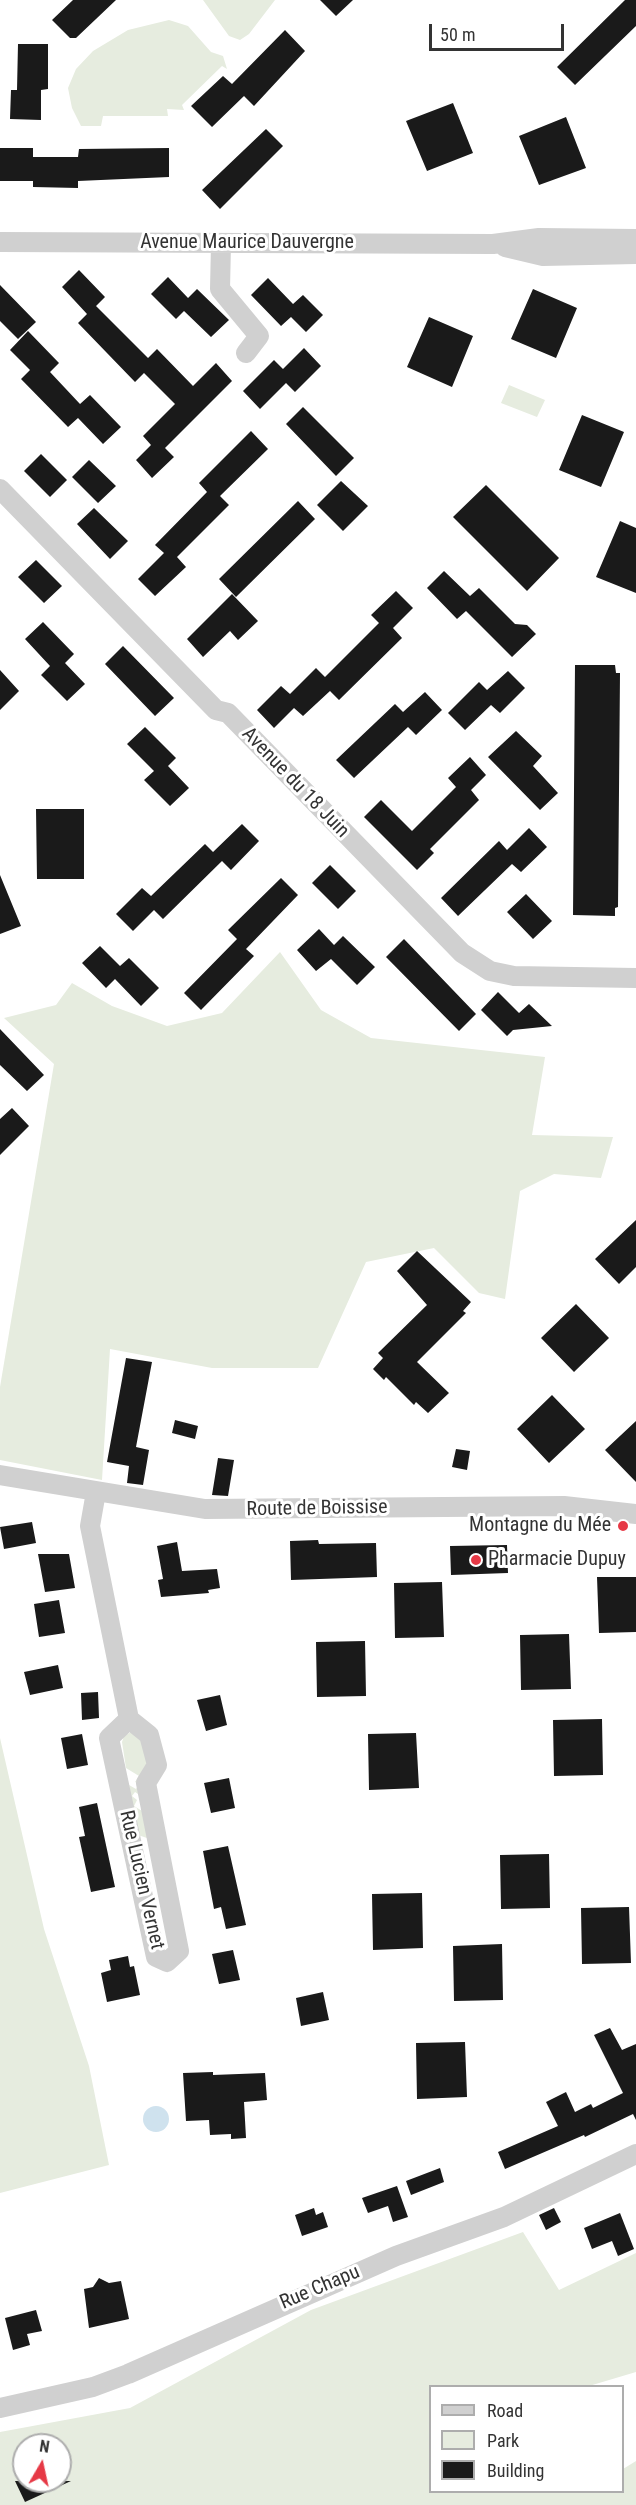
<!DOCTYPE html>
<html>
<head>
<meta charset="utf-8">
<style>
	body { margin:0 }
	#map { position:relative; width:636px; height:2505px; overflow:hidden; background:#fff; font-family:"Roboto Condensed",sans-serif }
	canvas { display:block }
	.legend { position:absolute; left:429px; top:2385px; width:195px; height:108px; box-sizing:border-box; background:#fff; border:2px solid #adadad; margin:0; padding:8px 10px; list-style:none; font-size:18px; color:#333 }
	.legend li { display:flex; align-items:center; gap:12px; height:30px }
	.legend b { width:30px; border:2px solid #adadad }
	.north { position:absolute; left:12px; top:2433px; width:60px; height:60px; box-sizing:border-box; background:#fff; border:2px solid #adadad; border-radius:50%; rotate:9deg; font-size:16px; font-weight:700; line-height:24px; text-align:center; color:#333 }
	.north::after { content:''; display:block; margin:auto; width:21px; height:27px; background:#e63946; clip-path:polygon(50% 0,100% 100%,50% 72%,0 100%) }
	.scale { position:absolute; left:429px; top:24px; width:135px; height:27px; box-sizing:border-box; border:3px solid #333; border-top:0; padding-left:8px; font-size:18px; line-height:21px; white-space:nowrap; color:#333; -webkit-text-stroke:4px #fff; paint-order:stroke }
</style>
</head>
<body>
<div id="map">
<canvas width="636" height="2505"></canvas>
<ul class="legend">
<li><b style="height:8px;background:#d0d0d0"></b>Road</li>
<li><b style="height:16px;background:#e6ecdf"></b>Park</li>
<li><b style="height:16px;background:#1a1a1a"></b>Building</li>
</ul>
<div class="north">N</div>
<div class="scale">50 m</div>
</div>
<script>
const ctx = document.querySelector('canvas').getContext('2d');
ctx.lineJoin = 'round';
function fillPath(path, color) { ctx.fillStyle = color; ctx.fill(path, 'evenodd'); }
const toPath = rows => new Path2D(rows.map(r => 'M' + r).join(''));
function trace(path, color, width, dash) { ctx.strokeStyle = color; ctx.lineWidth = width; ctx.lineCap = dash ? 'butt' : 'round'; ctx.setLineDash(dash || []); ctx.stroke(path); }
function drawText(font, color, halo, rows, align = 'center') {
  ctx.font = font + ' "Roboto Condensed",sans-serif'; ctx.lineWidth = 6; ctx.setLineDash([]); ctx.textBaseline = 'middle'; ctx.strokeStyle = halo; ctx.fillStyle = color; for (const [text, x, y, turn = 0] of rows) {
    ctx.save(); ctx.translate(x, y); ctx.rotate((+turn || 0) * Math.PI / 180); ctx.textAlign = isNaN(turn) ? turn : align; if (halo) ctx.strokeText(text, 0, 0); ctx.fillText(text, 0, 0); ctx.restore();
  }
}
fillPath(toPath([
	[203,0,275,0,249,34,240,40,229,36],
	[169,20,188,26,211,52,223,56,227,69,222,66,182,105,184,110,167,109,168,116,103,116,101,126,81,126,72,108,68,88,76,69,93,51,128,30],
	[509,385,545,400,537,417,501,403],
	[280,952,321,1010,371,1038,545,1057,532,1135,613,1137,601,1178,554,1174,520,1191,505,1299,479,1293,434,1248,366,1262,318,1368,212,1368,110,1349,102,1480,0,1460,0,1387,54,1064,4,1018,56,1005,72,983,112,1006,167,1026,222,1013],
	[131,1732,140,1735,149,1758,144,1798,135,1792,132,1796,137,1800,134,1806,147,1814,147,1838,138,1835,129,1785,136,1789,139,1784,135,1782,139,1776,126,1768,122,1742,124,1736],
	[0,1738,44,1929,89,2066,109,2165,0,2193],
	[523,2232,559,2290,636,2253,636,2372,589,2386,430,2386,430,2492,622,2492,623,2469,636,2461,636,2505,0,2505,0,2432,130,2408,311,2310],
	[24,2445,60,2445,60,2481,24,2481]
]), '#e6ecdf');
fillPath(toPath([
	'143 2119a13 13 0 1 1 26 0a13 13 0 1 1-26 0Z'
]), '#cfe2ee');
fillPath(toPath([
	[73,0,116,0,76,38,70,38,52,20],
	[320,0,353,0,336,16],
	[625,0,636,0,636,26,575,85,557,67],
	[285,30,305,51,254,106,244,96,212,127,191,106,223,76,232,84],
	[18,44,48,44,48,89,41,90,41,120,10,119,11,90,17,90],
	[453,103,473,153,427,171,406,121],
	[566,117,586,168,539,185,519,136],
	[266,129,283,146,220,209,202,190],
	[0,148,33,148,33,157,78,157,79,149,169,148,169,177,78,181,78,188,33,187,33,181,0,181],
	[79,270,105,297,96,306,148,358,157,349,193,386,216,363,232,381,165,448,174,457,152,478,136,460,151,445,143,436,175,404,144,373,135,382,78,323,87,314,62,287],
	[168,277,188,298,197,289,229,320,211,337,184,311,176,319,151,294],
	[268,278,293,304,303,295,323,315,306,332,291,317,281,326,251,295],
	[0,285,36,322,18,339,0,321],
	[533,289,577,308,556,358,511,339],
	[429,317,473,336,452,387,407,367],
	[28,331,59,363,50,372,80,404,90,395,121,427,103,444,78,418,68,427,21,379,30,370,10,350],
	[304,348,321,366,295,392,286,383,260,409,243,391,274,360,283,369],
	[303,407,354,458,336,476,286,424],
	[582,415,624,432,601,487,559,470],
	[251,431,268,449,220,496,229,505,177,557,186,567,155,596,138,579,164,553,155,545,207,492,199,483],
	[41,454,67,480,50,497,24,471],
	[89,460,116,486,98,503,72,477],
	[341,481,368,506,343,531,317,505],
	[486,485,559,558,527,591,453,517],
	[298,501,315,519,236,597,219,579],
	[94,508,128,541,110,559,77,524],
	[620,521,636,528,636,593,596,577],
	[36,560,62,586,44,603,18,577],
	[444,571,470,596,479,588,515,624,527,625,536,634,512,657,466,611,457,619,427,588],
	[396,591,413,608,393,628,402,638,339,700,330,691,303,716,294,708,274,728,257,710,281,686,290,694,316,668,325,677,379,623,371,615],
	[232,594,258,621,238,640,230,631,203,657,187,639],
	[43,622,74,654,65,663,85,684,67,701,41,675,50,666,25,639],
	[123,646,174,698,155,716,105,664],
	[575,665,615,665,616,673,620,673,618,907,615,908,615,916,573,915],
	[0,670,19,691,0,710],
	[508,671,525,688,500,713,491,705,465,730,448,713,479,682,487,690],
	[425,692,442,710,416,735,408,727,354,778,336,760,395,704,403,712],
	[145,727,176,758,168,766,189,788,170,806,144,780,154,771,127,744],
	[516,731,542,756,533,766,558,793,540,810,488,757],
	[470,757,486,775,471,790,479,800,430,849,434,853,417,870,364,817,381,800,412,831,456,787,448,778],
	[36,809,84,809,84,879,37,879],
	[242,824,259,841,231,870,222,861,163,919,154,910,133,931,116,914,142,888,151,896,205,844,213,852],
	[529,828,547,847,521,872,512,864,458,916,441,898,499,841,507,850],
	[330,865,356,891,338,909,312,883],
	[0,875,21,926,0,934],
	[281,878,298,895,246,949,254,956,201,1010,184,993,237,939,228,930],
	[526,894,552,921,533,939,507,912],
	[319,929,334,945,343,936,375,967,357,985,331,959,316,971,297,950],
	[404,939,476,1014,459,1031,386,957],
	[100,946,120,966,129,958,159,988,141,1006,115,979,106,988,82,963],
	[498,992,519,1013,529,1004,552,1026,513,1030,507,1036,481,1010],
	[0,1029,44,1075,27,1091,0,1065],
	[12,1108,29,1126,0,1155,0,1119],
	[636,1220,636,1267,619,1284,595,1259],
	[417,1251,471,1302,463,1311,466,1313,417,1362,449,1393,428,1413,416,1402,414,1405,386,1377,384,1380,373,1369,383,1358,378,1353,427,1305,397,1271],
	[576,1304,609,1338,574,1372,541,1338],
	[126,1358,152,1362,136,1447,149,1450,143,1485,127,1483,129,1466,107,1462],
	[552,1395,585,1429,549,1463,517,1429],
	[175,1420,198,1426,195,1439,172,1433],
	[636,1421,636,1482,605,1450],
	[456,1449,470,1451,467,1470,452,1467],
	[218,1458,234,1460,228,1496,212,1495],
	[32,1522,36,1543,4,1549,0,1527],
	[318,1540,319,1544,376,1543,377,1577,291,1580,290,1541],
	[177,1542,182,1571,217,1569,220,1588,208,1590,209,1593,161,1597,158,1580,163,1579,157,1546],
	[507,1545,508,1573,451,1575,450,1546],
	[38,1554,69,1554,75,1588,45,1592],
	[597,1577,636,1577,636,1632,599,1633],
	[442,1582,444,1637,395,1638,394,1583],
	[59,1600,65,1633,39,1637,34,1604],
	[569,1634,571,1689,521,1690,520,1635],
	[365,1641,366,1696,317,1697,316,1642],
	[58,1665,63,1688,30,1695,24,1672],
	[98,1692,99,1718,82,1720,81,1693],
	[220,1695,227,1725,206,1731,197,1700],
	[602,1719,603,1775,554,1776,553,1720],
	[416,1733,419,1788,369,1790,368,1734],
	[82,1734,88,1765,67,1769,61,1738],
	[229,1778,235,1808,211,1813,204,1783],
	[97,1803,115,1887,91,1892,79,1837,85,1836,79,1807],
	[228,1846,246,1925,226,1929,221,1907,214,1909,203,1851],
	[549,1854,550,1908,501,1909,500,1855],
	[422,1893,423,1948,373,1950,372,1894],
	[629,1907,631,1963,582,1964,581,1908],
	[502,1944,503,2000,454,2001,453,1946],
	[233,1950,240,1980,219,1984,212,1954],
	[128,1956,130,1967,134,1966,140,1995,107,2002,101,1973,111,1970,109,1960],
	[323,1992,329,2020,301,2026,296,1998],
	[610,2028,622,2050,636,2044,636,2120,633,2114,585,2137,584,2135,505,2169,498,2152,558,2126,546,2102,566,2092,575,2112,591,2104,593,2108,623,2093,594,2035],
	[465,2042,467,2097,417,2099,416,2043],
	[213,2072,213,2075,265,2073,267,2100,244,2102,246,2138,231,2139,231,2134,210,2135,209,2120,186,2121,183,2073],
	[440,2168,444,2182,411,2195,406,2181],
	[397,2186,408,2217,393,2222,388,2206,368,2213,362,2198],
	[314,2208,316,2215,323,2212,328,2227,302,2236,295,2215],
	[554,2208,561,2222,546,2230,539,2215],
	[620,2213,634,2249,618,2256,612,2241,592,2249,584,2228],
	[99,2278,109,2283,121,2281,129,2319,89,2328,84,2289,93,2287],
	[36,2310,42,2331,27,2334,30,2345,13,2350,5,2318],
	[15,2481,71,2481,25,2502]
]), '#1a1a1a');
trace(toPath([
	[0,242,493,244,539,238,636,239],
	[221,244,220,289,259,336,246,353],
	[505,247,543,256,636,254],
	[0,489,216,710,228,713,462,953,490,971,514,976,636,978],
	[0,1475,205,1509,564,1506,636,1514],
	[96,1492,90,1526,129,1719],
	[129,1719,149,1735,157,1765,146,1783,179,1951,167,1962,156,1957,109,1738,129,1719],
	[0,2408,93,2387,128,2374,396,2256,504,2217,636,2154]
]), '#d0d0d0', 20);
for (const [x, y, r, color] of [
	[623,1526,6,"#e63946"],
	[476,1560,6,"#e63946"]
]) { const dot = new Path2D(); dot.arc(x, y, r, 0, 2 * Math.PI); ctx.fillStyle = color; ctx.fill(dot); trace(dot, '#fff', 2); }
drawText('20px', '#333', '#fff', [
	["Avenue Maurice Dauvergne",247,243],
	["Avenue du 18 Juin",295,783,46],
	["Route de Boissise",317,1509,-1],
	["Rue Lucien Vernet",141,1880,77],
	["Rue Chapu",320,2288,-23]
]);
drawText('20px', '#333', '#fff', [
	["Montagne du Mée",611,1526],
	["Pharmacie Dupuy",488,1560,"left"]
], 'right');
</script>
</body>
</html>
